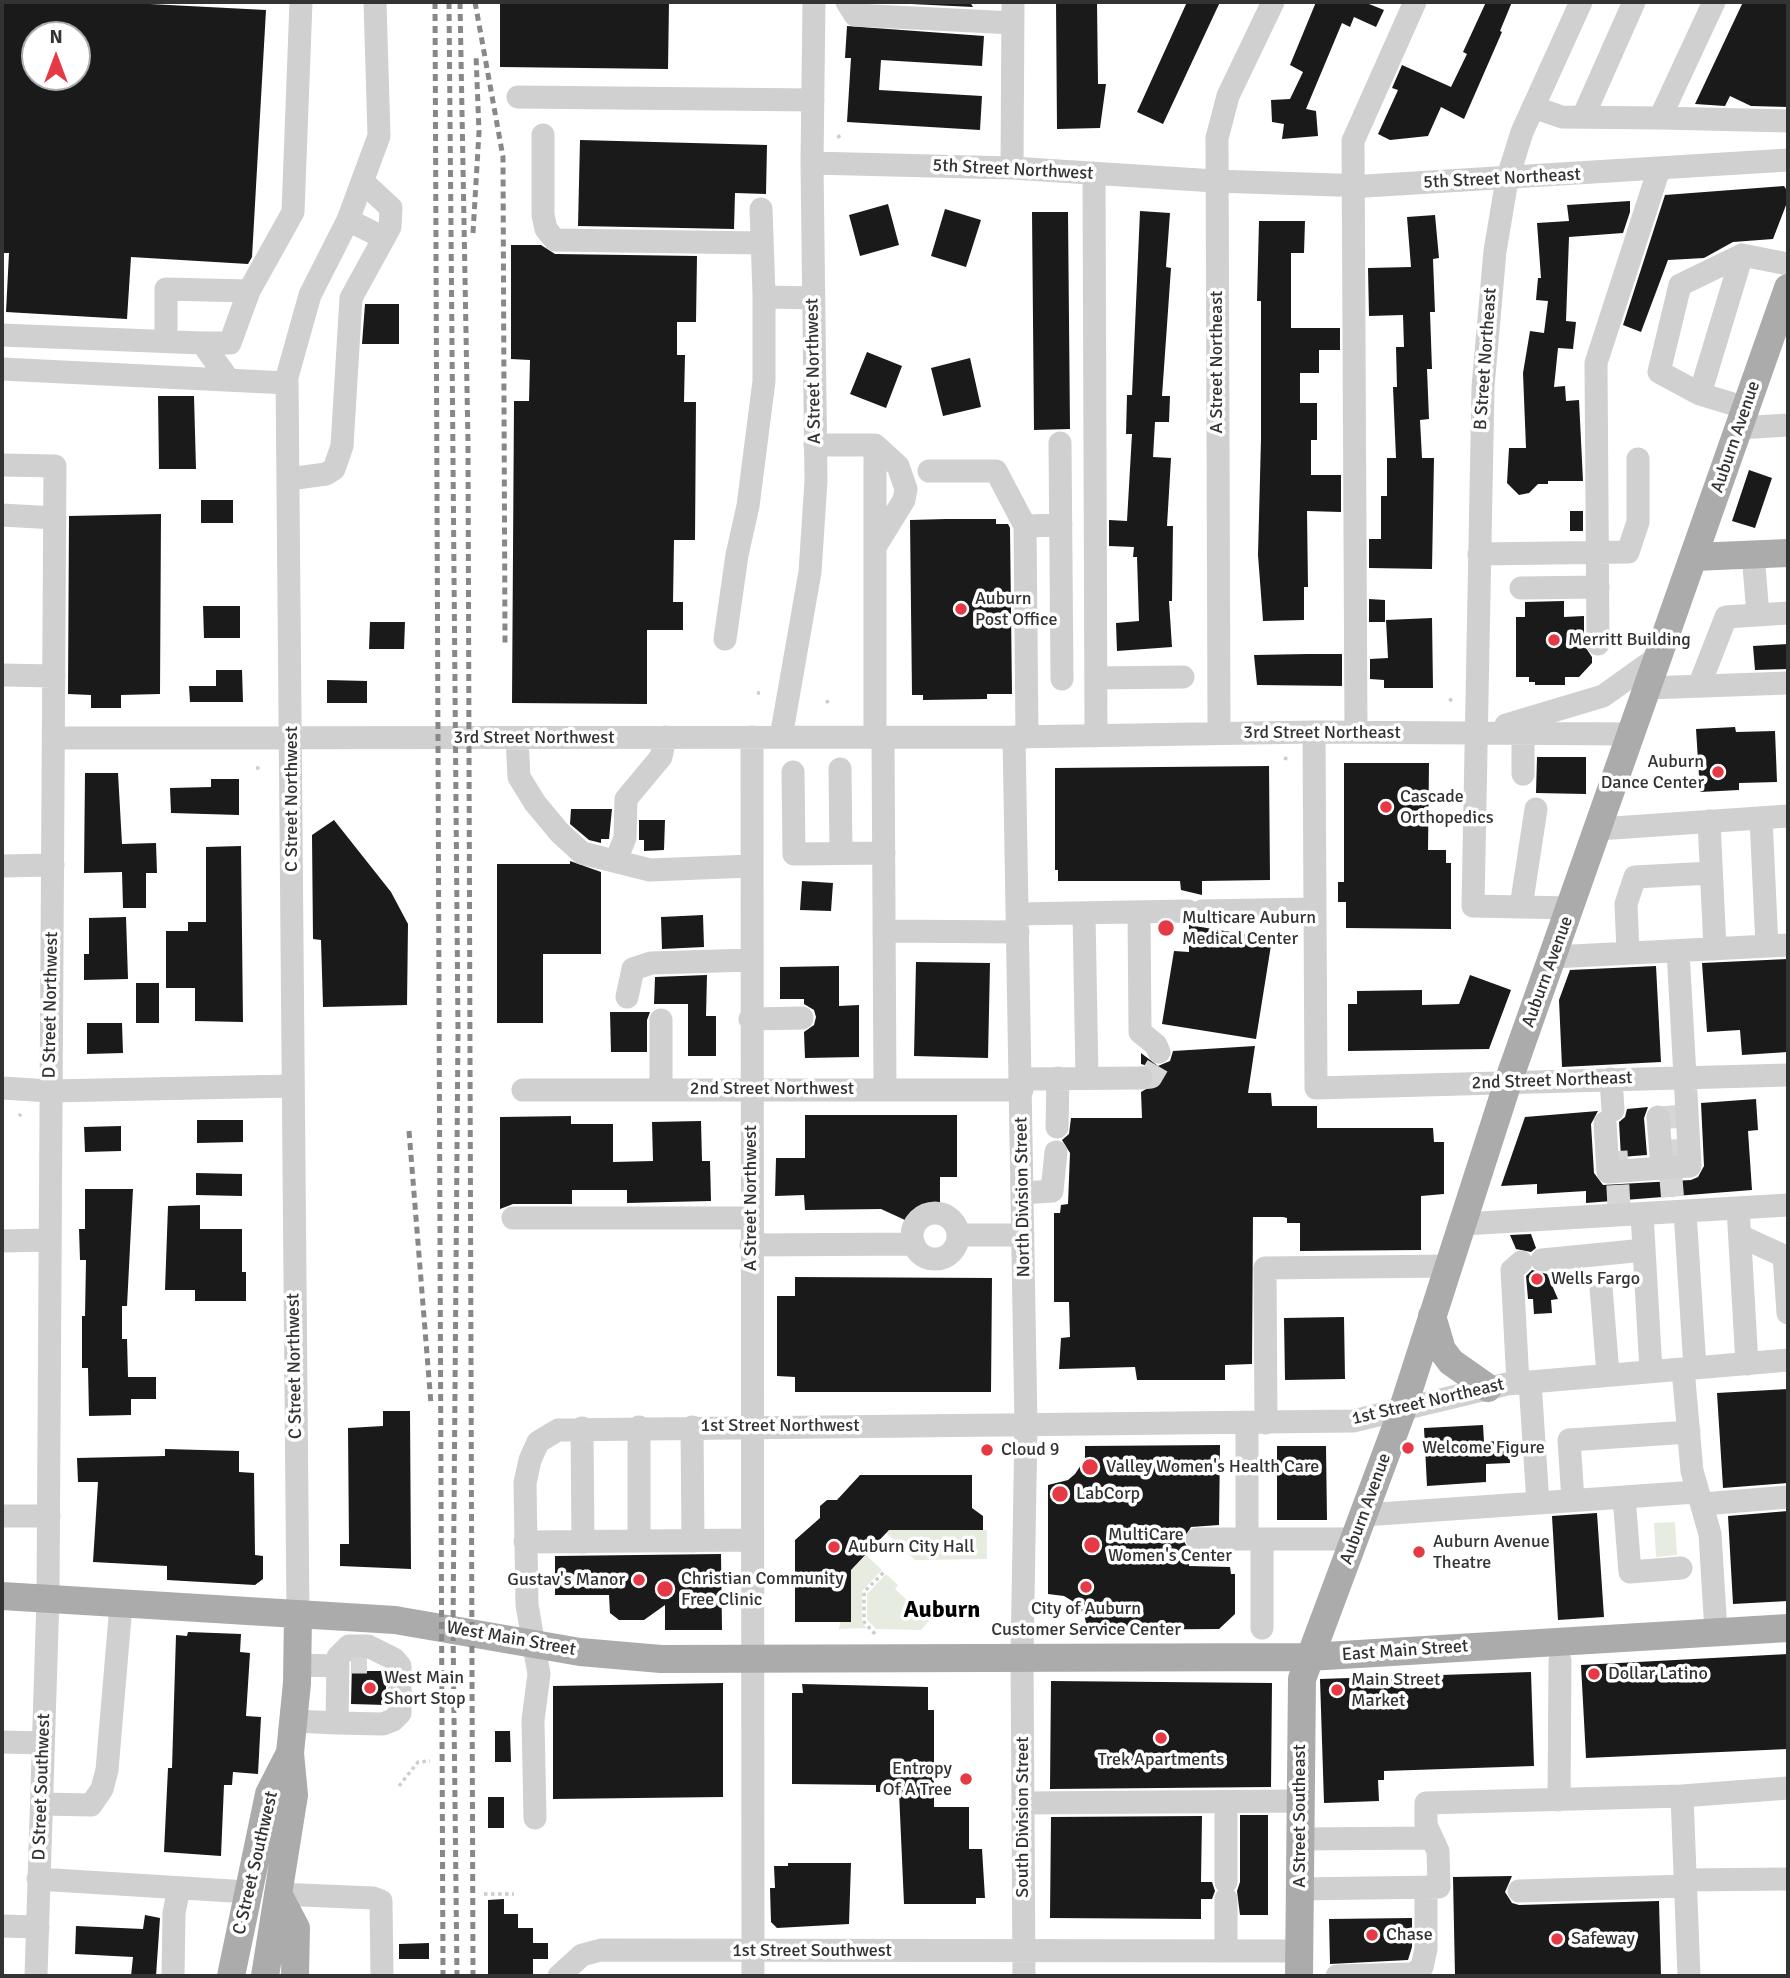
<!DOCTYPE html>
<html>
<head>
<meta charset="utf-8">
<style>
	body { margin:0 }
	#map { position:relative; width:1790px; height:1978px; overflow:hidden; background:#fff; font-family:Signika,sans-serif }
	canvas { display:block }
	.frame { position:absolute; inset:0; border:4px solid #333; pointer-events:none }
	.north { position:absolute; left:21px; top:21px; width:70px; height:70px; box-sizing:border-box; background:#fff; border:2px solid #adadad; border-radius:50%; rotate:0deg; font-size:19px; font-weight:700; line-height:28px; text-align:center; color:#333 }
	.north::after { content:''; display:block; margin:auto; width:24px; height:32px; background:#e63946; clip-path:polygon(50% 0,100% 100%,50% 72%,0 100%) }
</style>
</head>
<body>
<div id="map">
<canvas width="1790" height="1978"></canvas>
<div class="frame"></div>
<div class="north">N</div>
</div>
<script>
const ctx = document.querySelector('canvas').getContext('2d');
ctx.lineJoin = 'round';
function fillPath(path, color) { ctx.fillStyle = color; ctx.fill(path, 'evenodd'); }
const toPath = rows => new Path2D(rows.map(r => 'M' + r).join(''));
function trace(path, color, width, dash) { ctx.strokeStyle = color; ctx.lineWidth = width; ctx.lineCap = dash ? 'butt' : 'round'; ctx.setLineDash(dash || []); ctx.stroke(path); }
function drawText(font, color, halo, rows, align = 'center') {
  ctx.font = font + ' Signika,sans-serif'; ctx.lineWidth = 7; ctx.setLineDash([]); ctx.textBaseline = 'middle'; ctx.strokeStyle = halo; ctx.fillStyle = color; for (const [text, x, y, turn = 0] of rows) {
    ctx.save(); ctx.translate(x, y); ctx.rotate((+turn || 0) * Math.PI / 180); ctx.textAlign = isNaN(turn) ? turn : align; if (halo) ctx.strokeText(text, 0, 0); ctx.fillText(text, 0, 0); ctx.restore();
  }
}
fillPath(toPath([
	[1675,1522,1677,1555,1656,1557,1654,1523],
	[890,1530,987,1530,987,1559,915,1560,886,1533],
	[866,1555,882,1570,862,1591,862,1623,867,1628,839,1629,851,1570],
	[886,1574,898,1585,895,1589,929,1621,921,1630,876,1629,867,1620,867,1594]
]), '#e6ecdf');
fillPath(toPath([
	[2,2,111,2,266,10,252,257,248,264,131,257,127,319,6,312,9,253,2,253],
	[35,35,77,35,77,77,35,77],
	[500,2,669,2,668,69,500,67],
	[870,2,970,2,973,7],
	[1056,2,1097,2,1098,84,1106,84,1100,128,1057,129],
	[1187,2,1220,2,1163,124,1137,112],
	[1316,2,1364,2,1384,10,1376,27,1354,17,1350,27,1342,23,1306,109,1316,111,1318,136,1282,139,1284,124,1272,122,1271,100,1290,99,1303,72,1290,65],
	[1486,2,1512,2,1500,31,1502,32,1464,119,1441,107,1428,136,1390,140,1378,134,1398,90,1392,88,1402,65,1451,87,1467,54,1463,52],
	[1743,2,1788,2,1788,107,1751,106,1730,96,1725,106,1695,104],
	[847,26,984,36,982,66,881,60,879,90,982,96,980,130,847,122,851,58,845,58],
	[580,140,767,145,766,194,735,193,734,229,578,226],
	[1784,186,1788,192,1788,200,1773,239,1733,242,1704,258,1668,260,1641,332,1623,325,1665,195],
	[1630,201,1630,212,1623,233,1569,237,1566,321,1576,322,1573,349,1558,348,1554,387,1565,386,1566,401,1579,400,1583,481,1548,481,1548,484,1538,484,1529,493,1519,495,1507,483,1509,448,1526,448,1523,373,1530,331,1544,333,1548,301,1536,300,1538,278,1541,278,1537,223,1569,221,1567,205],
	[888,204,899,245,860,256,849,215],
	[945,209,981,220,966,267,931,256],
	[1140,211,1170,213,1166,267,1171,268,1162,396,1170,396,1169,422,1155,422,1153,457,1171,458,1167,526,1173,526,1172,601,1169,601,1172,647,1117,651,1116,623,1139,621,1137,557,1133,557,1134,547,1109,546,1109,520,1127,521,1132,434,1126,434,1127,395,1132,395],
	[1032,212,1068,212,1070,429,1034,430],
	[1435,215,1439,258,1433,259,1435,312,1430,312,1432,369,1427,369,1429,419,1420,420,1422,458,1434,458,1432,569,1369,568,1369,539,1381,539,1381,496,1387,496,1387,458,1396,458,1393,387,1397,387,1396,347,1404,347,1403,315,1369,316,1368,268,1411,267,1407,217],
	[1259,221,1305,221,1304,253,1291,253,1291,328,1340,328,1340,350,1319,350,1319,373,1300,373,1300,403,1317,403,1317,440,1311,440,1311,475,1341,475,1341,512,1307,511,1308,587,1304,587,1304,620,1263,621,1258,555,1261,439,1261,301,1257,301],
	[511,245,541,245,555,254,697,256,696,322,677,322,677,355,685,355,684,402,696,402,695,540,674,540,673,602,683,602,683,630,647,630,647,704,512,703,514,401,529,401,530,360,511,359],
	[365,304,399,304,399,344,362,344],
	[867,352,902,366,886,408,850,394],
	[970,358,981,407,943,416,931,368],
	[158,396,194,396,196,469,159,469],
	[1749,470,1772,478,1755,528,1732,521],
	[201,500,233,500,233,523,201,523],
	[1570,511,1583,511,1583,531,1570,531],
	[161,514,160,694,121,695,121,708,91,708,91,695,68,694,69,516],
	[946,519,996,519,996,524,1008,524,1010,528,1012,694,987,694,987,699,923,700,923,695,912,695,910,520],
	[1369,599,1385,600,1385,622,1369,622],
	[1564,601,1564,617,1584,616,1584,645,1592,657,1592,663,1579,677,1565,677,1565,685,1535,685,1535,682,1529,682,1529,677,1516,677,1516,617,1525,617,1525,602],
	[203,606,240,606,240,638,204,638],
	[1432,618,1433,688,1384,688,1384,680,1370,679,1370,659,1388,658,1386,620],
	[370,622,405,622,404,649,369,649],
	[1788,644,1788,669,1755,670,1753,646],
	[1308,654,1342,654,1342,686,1257,685,1254,655],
	[216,670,242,670,243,702,190,702,189,686,216,686],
	[327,680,367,681,367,703,327,703],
	[1735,727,1736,732,1775,731,1777,782,1739,783,1739,790,1700,792,1696,729],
	[1537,757,1586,757,1586,794,1536,793],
	[1344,763,1429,763,1428,850,1446,850,1446,863,1451,863,1451,929,1346,928,1346,902,1338,902,1338,882,1344,882],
	[1269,766,1270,880,1202,881,1202,895,1181,890,1180,881,1058,881,1058,870,1055,870,1055,768],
	[85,773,118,773,122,844,156,843,157,873,146,873,146,908,123,908,122,872,84,873],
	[211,779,239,779,239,815,171,813,170,788,211,787],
	[571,809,612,809,609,839,601,839,601,843,589,840,570,824],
	[334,820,391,892,408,924,407,1005,323,1007,321,940,313,939,312,835],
	[639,820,665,820,664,850,644,851,644,840,639,840],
	[241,846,243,1022,195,1021,195,988,166,988,166,931,188,931,188,922,206,922,206,847],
	[570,861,601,872,601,954,543,954,543,1023,497,1023,497,864,570,864],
	[802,881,833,883,831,911,800,910],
	[703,915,704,947,662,949,661,917],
	[126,917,128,979,84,980,84,954,89,954,89,918],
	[1189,925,1272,939,1256,1039,1162,1024,1174,951,1189,952],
	[1788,959,1788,1052,1742,1055,1740,1030,1707,1032,1702,963],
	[916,962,990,963,988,1058,914,1056],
	[839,966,839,1006,859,1005,859,1057,805,1058,804,1032,814,1025,816,1017,814,1010,804,1004,804,999,780,999,780,967],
	[1656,966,1661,1062,1562,1067,1559,1000,1570,970],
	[707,975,706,1016,716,1016,716,1056,688,1056,688,1004,654,1004,655,977],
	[1470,975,1511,990,1489,1049,1348,1051,1348,1004,1357,1004,1357,991,1422,990,1422,1005,1459,1004],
	[136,983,159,983,159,1023,136,1023],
	[610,1012,650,1012,647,1020,647,1052,611,1052],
	[87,1023,122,1023,123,1053,87,1054],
	[1255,1046,1248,1093,1271,1093,1272,1106,1317,1106,1317,1128,1433,1128,1434,1142,1444,1142,1444,1194,1421,1196,1421,1250,1300,1251,1300,1223,1287,1223,1287,1218,1283,1217,1253,1217,1252,1364,1225,1365,1225,1380,1137,1380,1135,1367,1059,1369,1061,1338,1070,1337,1069,1302,1054,1302,1054,1213,1060,1213,1061,1205,1068,1204,1070,1153,1062,1140,1069,1134,1071,1118,1142,1118,1141,1092,1153,1085,1155,1077,1148,1066,1141,1064,1141,1053,1158,1066,1170,1061,1173,1051],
	[1756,1099,1758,1130,1748,1131,1752,1190,1586,1203,1586,1191,1537,1194,1537,1184,1501,1186,1525,1117,1598,1111,1591,1124,1594,1173,1603,1185,1691,1180,1698,1177,1704,1166,1701,1103],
	[1648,1107,1644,1118,1647,1155,1621,1157,1619,1122,1625,1117,1627,1109],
	[805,1115,957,1115,957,1177,940,1177,940,1203,921,1206,905,1220,881,1209,805,1210,804,1195,775,1196,776,1158,805,1158],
	[571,1116,571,1124,613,1124,613,1162,653,1161,652,1122,701,1121,702,1161,710,1161,711,1201,627,1203,627,1190,572,1190,572,1204,513,1204,500,1209,500,1117],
	[197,1120,243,1120,243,1142,197,1143],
	[121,1126,121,1151,85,1152,84,1127],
	[196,1173,242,1174,242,1196,196,1195],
	[85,1189,133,1189,127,1306,122,1306,122,1339,127,1339,128,1377,156,1377,156,1399,131,1399,131,1415,89,1416,88,1368,82,1368,82,1316,85,1316,86,1260,80,1260,79,1229,85,1229],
	[200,1205,200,1229,242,1229,242,1272,246,1272,246,1301,195,1301,195,1290,165,1290,168,1206],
	[1531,1234,1536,1248,1531,1252,1516,1249,1510,1235],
	[1532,1270,1547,1274,1558,1299,1551,1300,1552,1313,1534,1314,1533,1299,1528,1299,1526,1276],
	[795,1277,992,1278,991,1392,795,1392,795,1377,777,1376,777,1296,795,1296],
	[1344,1317,1345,1379,1285,1380,1284,1318],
	[1788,1389,1788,1483,1723,1488,1717,1393],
	[383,1411,410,1411,411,1569,340,1566,340,1544,349,1544,348,1428,383,1426],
	[1483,1425,1484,1442,1509,1440,1510,1463,1486,1464,1486,1482,1427,1486,1424,1428],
	[1220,1445,1219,1525,1191,1527,1183,1540,1190,1551,1189,1566,1230,1567,1231,1574,1235,1574,1235,1614,1219,1629,1088,1630,1084,1615,1074,1602,1064,1596,1048,1594,1048,1485,1068,1480,1075,1474,1085,1459,1085,1446],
	[1277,1446,1326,1446,1327,1520,1277,1520],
	[165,1449,239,1451,239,1472,254,1473,255,1555,263,1556,263,1579,255,1585,167,1580,167,1566,93,1562,98,1482,78,1482,77,1458,165,1456],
	[860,1475,972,1475,972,1508,983,1516,983,1530,889,1530,851,1570,851,1622,795,1622,795,1540,820,1518,820,1506,827,1500,837,1500],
	[1788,1511,1788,1601,1733,1604,1728,1516],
	[1597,1513,1604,1617,1558,1620,1552,1516],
	[721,1554,722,1630,665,1630,665,1605,644,1620,619,1620,610,1613,609,1595,555,1595,555,1556],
	[188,1632,241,1634,240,1652,250,1653,246,1716,261,1717,258,1774,233,1772,232,1785,224,1785,221,1856,164,1852,168,1768,172,1768,176,1635,187,1636],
	[1788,1654,1788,1749,1586,1758,1581,1665],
	[355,1660,367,1661,367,1671,386,1671,386,1705,351,1704,352,1663],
	[1531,1672,1534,1766,1384,1771,1384,1780,1378,1780,1379,1801,1324,1803,1320,1679],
	[1051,1681,1272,1683,1271,1787,1050,1789],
	[723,1683,723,1797,553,1799,553,1686],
	[802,1684,928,1687,928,1710,934,1710,934,1807,969,1807,969,1849,982,1849,985,1898,976,1898,976,1904,904,1904,899,1792,876,1792,876,1785,792,1784,792,1693,803,1693],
	[495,1731,510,1731,511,1762,495,1762],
	[488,1797,504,1797,504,1828,488,1828],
	[1240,1815,1268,1815,1268,1915,1240,1915,1237,1891,1240,1882],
	[1202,1816,1201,1882,1212,1882,1215,1891,1212,1899,1201,1899,1201,1919,1050,1918,1051,1817],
	[788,1863,851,1863,849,1924,777,1928,771,1922,770,1888,775,1888,774,1866,788,1866],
	[1512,1876,1505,1892,1512,1903,1519,1905,1659,1901,1661,1976,1455,1976,1453,1877],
	[504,1899,504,1914,518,1914,518,1928,533,1928,533,1943,548,1943,548,1959,533,1959,533,1974,488,1976,488,1900],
	[145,1915,160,1918,156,1976,131,1976,133,1957,75,1954,76,1926,143,1929],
	[1412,1918,1412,1947,1408,1960,1330,1964,1329,1919],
	[429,1943,429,1959,399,1959,399,1944]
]), '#1a1a1a');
trace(toPath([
	[1141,1078,1151,1077,1158,1065,1159,1052],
	[1665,1106,1673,1203],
	[1616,1151,1619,1207],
	[351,1662,367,1662]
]), '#d6d6d6', 23, [23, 11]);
trace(toPath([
	[838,135,841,140],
	[757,693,760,693],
	[1449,699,1453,701],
	[827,700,828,705],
	[1284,758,1288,759],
	[256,768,263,768],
	[19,1116,21,1114],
	[875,1634,864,1622,864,1592,884,1572],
	[399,1786,418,1762,430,1761],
	[484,1894,514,1894]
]), '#cdcdcd', 3.5, [3.5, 3.5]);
trace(toPath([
	[847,2,855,15,1013,23],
	[518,97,813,100],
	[1533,107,1562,117,1660,118,1714,2],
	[1583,117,1634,2],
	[1660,118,1788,121],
	[543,135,543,215,546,229,555,240,762,243],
	[812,163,1012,168,1215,181,1366,186,1788,160],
	[1012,168,1013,2],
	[1094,174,1096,736],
	[761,209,764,294,769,297,813,298],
	[348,220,384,238],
	[1742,255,1700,394,1659,372,1680,285,1742,255,1788,264],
	[249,291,293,212,301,2],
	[2,335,202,343,229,380],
	[166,341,166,289,249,291,230,343,202,343],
	[2,369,287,383],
	[1700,394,1746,408],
	[1739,428,1788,425],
	[1060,443,1062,679],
	[815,445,875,445,875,737],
	[875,445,898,466,906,489,904,500,875,547],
	[2,465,55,466,48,1598,36,1976],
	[929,471,996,471,1025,526],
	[289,479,326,474,334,469,342,446,351,298,390,227,391,208,363,182],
	[2,515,55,518],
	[1479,554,1628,552,1638,522,1638,459],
	[1753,554,1758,615],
	[1521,588,1598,587],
	[725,639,737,555,748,506,764,381,764,294],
	[1598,644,1596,363,1659,169],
	[2,675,54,676],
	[1096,678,1183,677],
	[1699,686,1726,617,1788,613],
	[1647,688,1788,683],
	[1506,725,1603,696,1659,656],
	[1314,732,1316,1088,1788,1075],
	[1356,732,1353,141,1415,2],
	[1219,733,1217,138,1228,96,1273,2],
	[1523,733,1523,774],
	[752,737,753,1976],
	[781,737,810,572,816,481,812,163,814,2],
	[883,737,885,1089],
	[1014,737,1026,1426,1022,1657,1024,1976],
	[1027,737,1025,526,1061,525],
	[54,738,1014,737,1314,732,1630,734],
	[517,738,519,777,535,803,560,833,582,853,650,870,751,866],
	[840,769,841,853],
	[793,772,794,854,884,853],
	[1761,818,1767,946],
	[1709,821,1715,949],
	[1599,829,1788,816],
	[616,860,625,838,626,799,661,757,665,737],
	[2,866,53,865],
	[1521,907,1536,809],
	[1571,908,1473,906,1483,387,1495,251,1507,180,1522,132,1581,2],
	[1202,911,1315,909],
	[1139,912,1140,1032,1156,1045,1159,1052],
	[1084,913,1087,1078],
	[1018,914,1188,911],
	[884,931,1018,932],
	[1628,953,1626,904,1635,877,1711,873],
	[1553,957,1788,945],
	[627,997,633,969,651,963,751,960],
	[750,1019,802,1018],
	[1022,1079,1141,1078],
	[1611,1079,1613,1110],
	[2,1088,50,1091,292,1086],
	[661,1089,661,1020],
	[523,1090,1022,1090],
	[1658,1117,1662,1168],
	[1605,1123,1608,1172,1690,1166,1678,951],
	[1057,1127,1058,1078],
	[1023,1193,1052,1191,1056,1152],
	[1738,1208,1747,1364],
	[1685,1211,1695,1368],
	'912 1236a23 23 0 1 1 46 0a23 23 0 1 1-46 0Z',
	[1642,1214,1651,1371],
	[513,1218,751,1218],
	[1463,1224,1788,1205],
	[958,1235,1023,1235],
	[1740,1236,1784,1256,1788,1313],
	[2,1241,50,1240],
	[751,1245,914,1244],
	[1542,1260,1644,1250],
	[1601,1287,1608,1374],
	[1683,1369,1692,1471,1710,1534,1716,1632],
	[1518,1383,1512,1270,1521,1262],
	[1247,1423,1247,1539],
	[1266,1423,1265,1268,1449,1266],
	[639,1427,639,1541],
	[692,1427,693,1541],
	[582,1428,583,1542],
	[1624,1497,1630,1572,1681,1568],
	[1573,1500,1569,1440,1689,1432],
	[1538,1503,1696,1492],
	[1703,1504,1788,1497],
	[1364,1515,1538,1503,1530,1382],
	[2,1516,49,1516],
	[1197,1539,1355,1539],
	[1262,1539,1262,1628],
	[525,1542,752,1540],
	[298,1614,287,377,310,295,348,220,379,136,375,2],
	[297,1665,338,1666],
	[294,1721,337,1723,383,1724,393,1720,400,1713,400,1666,394,1659,368,1646,349,1646,338,1657,337,1723],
	[2,1742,43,1743],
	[1682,1796,1689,1976],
	[1559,1800,1560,1661],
	[1226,1802,1226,1882],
	[1023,1803,1300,1801],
	[42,1804,91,1805,102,1789,107,1770,121,1605],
	[535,1818,533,1720,539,1674,527,1605,525,1483,530,1460,538,1442,558,1430,1353,1421,1507,1384,1788,1360],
	[1300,1839,1432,1838],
	[38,1879,248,1892],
	[1685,1880,1788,1879],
	[1299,1889,1439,1887,1438,1851,1426,1825,1426,1803,1682,1796,1788,1788],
	[1519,1891,1686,1886],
	[278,1894,373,1898,381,1901,382,1976],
	[1226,1899,1226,1951],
	[2,1926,38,1927],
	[173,1976,174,1913,179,1888],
	[559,1976,582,1955,601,1950,1299,1951],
	[1337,1976,1413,1974,1422,1967,1426,1949,1426,1887]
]), '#d0d0d0', 23);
trace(toPath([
	[1694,557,1788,553],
	[1432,1316,1442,1350,1451,1362,1488,1388],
	[2,1596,395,1620,580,1652,661,1659,1309,1657,1788,1628],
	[278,1894,296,1928,295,1976],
	[231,1976,269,1794,290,1753],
	[265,1976,294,1795,290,1753,297,1683,298,1614],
	[1299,1976,1302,1679,1402,1411,1508,1082,1788,288]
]), '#ababab', 28);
trace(toPath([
	[435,2,443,1976],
	[449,2,458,1031,453,1628,457,1976],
	[460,2,468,443,473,1976],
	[475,2,503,157,505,643],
	[473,233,479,132,476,55],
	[409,1131,431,1404]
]), '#888', 5, [7, 5]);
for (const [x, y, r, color] of [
	[961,609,7,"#e63946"],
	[1554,640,7,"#e63946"],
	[1718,772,7,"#e63946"],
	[1386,807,7,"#e63946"],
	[1166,928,9,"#e63946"],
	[1537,1279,7,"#e63946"],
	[1408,1448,7,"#e63946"],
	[987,1450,7,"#e63946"],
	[1090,1467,9,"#e63946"],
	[1060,1494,9,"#e63946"],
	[1092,1545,9,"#e63946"],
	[834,1547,7,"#e63946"],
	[1419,1552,7,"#e63946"],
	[639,1580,7,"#e63946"],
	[1086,1587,7,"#e63946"],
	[665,1589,9,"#e63946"],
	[1594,1674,7,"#e63946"],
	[370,1688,7,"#e63946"],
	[1337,1690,7,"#e63946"],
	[1161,1738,7,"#e63946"],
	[966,1779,7,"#e63946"],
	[1372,1935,7,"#e63946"],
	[1557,1939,7,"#e63946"]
]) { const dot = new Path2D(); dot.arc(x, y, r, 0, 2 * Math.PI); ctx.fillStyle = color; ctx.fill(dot); trace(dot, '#fff', 2.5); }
drawText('18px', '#333', '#fff', [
	["5th Street Northwest",1013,170,3],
	["5th Street Northeast",1502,179,-3],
	["B Street Northeast",1486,359,-86],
	["A Street Northeast",1217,362,-90],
	["A Street Northwest",814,371,-91],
	["Auburn Avenue",1736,437,-71],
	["3rd Street Northeast",1322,733],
	["3rd Street Northwest",534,738],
	["C Street Northwest",292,799,-90],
	["Auburn Avenue",1548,972,-70],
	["D Street Northwest",51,1005,-89],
	["2nd Street Northeast",1552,1081,-2],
	["2nd Street Northwest",772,1089],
	["North Division Street",1023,1197,-91],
	["A Street Northwest",751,1198,-90],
	["C Street Northwest",295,1366,-91],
	["1st Street Northeast",1428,1402,-13],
	["1st Street Northwest",780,1426],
	["Auburn Avenue",1366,1509,-70],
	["West Main Street",511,1639,10],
	["East Main Street",1405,1651,-4],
	["D Street Southwest",42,1787,-88],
	["A Street Southeast",1300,1816,-90],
	["South Division Street",1023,1817,-90],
	["C Street Southwest",256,1863,-77],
	["1st Street Southwest",812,1951]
]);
drawText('18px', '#333', '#fff', [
	["Auburn",975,599],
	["Post Office",975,620],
	["Merritt Building",1568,640],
	["Auburn",1704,762,"right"],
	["Dance Center",1704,783,"right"],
	["Cascade",1400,797],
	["Orthopedics",1400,818],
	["Multicare Auburn",1182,918],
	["Medical Center",1182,939],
	["Wells Fargo",1551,1279],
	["Welcome Figure",1422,1448],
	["Cloud 9",1001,1450],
	["Valley Women's Health Care",1106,1467],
	["LabCorp",1076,1494],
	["MultiCare",1108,1535],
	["Women's Center",1108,1556],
	["Auburn Avenue",1433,1542],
	["Theatre",1433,1563],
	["Auburn City Hall",848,1547],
	["Christian Community",681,1579],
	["Free Clinic",681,1600],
	["Gustav's Manor",625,1580,"right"],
	["City of Auburn",1086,1609,"center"],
	["Customer Service Center",1086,1630,"center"],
	["Dollar Latino",1608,1674],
	["West Main",384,1678],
	["Short Stop",384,1699],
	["Main Street",1351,1680],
	["Market",1351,1701],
	["Trek Apartments",1161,1760,"center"],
	["Entropy",952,1769,"right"],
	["Of A Tree",952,1790,"right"],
	["Chase",1386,1935],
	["Safeway",1571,1939]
], 'left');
drawText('bold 24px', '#000', '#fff', [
	["Auburn",942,1611]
]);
</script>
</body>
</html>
